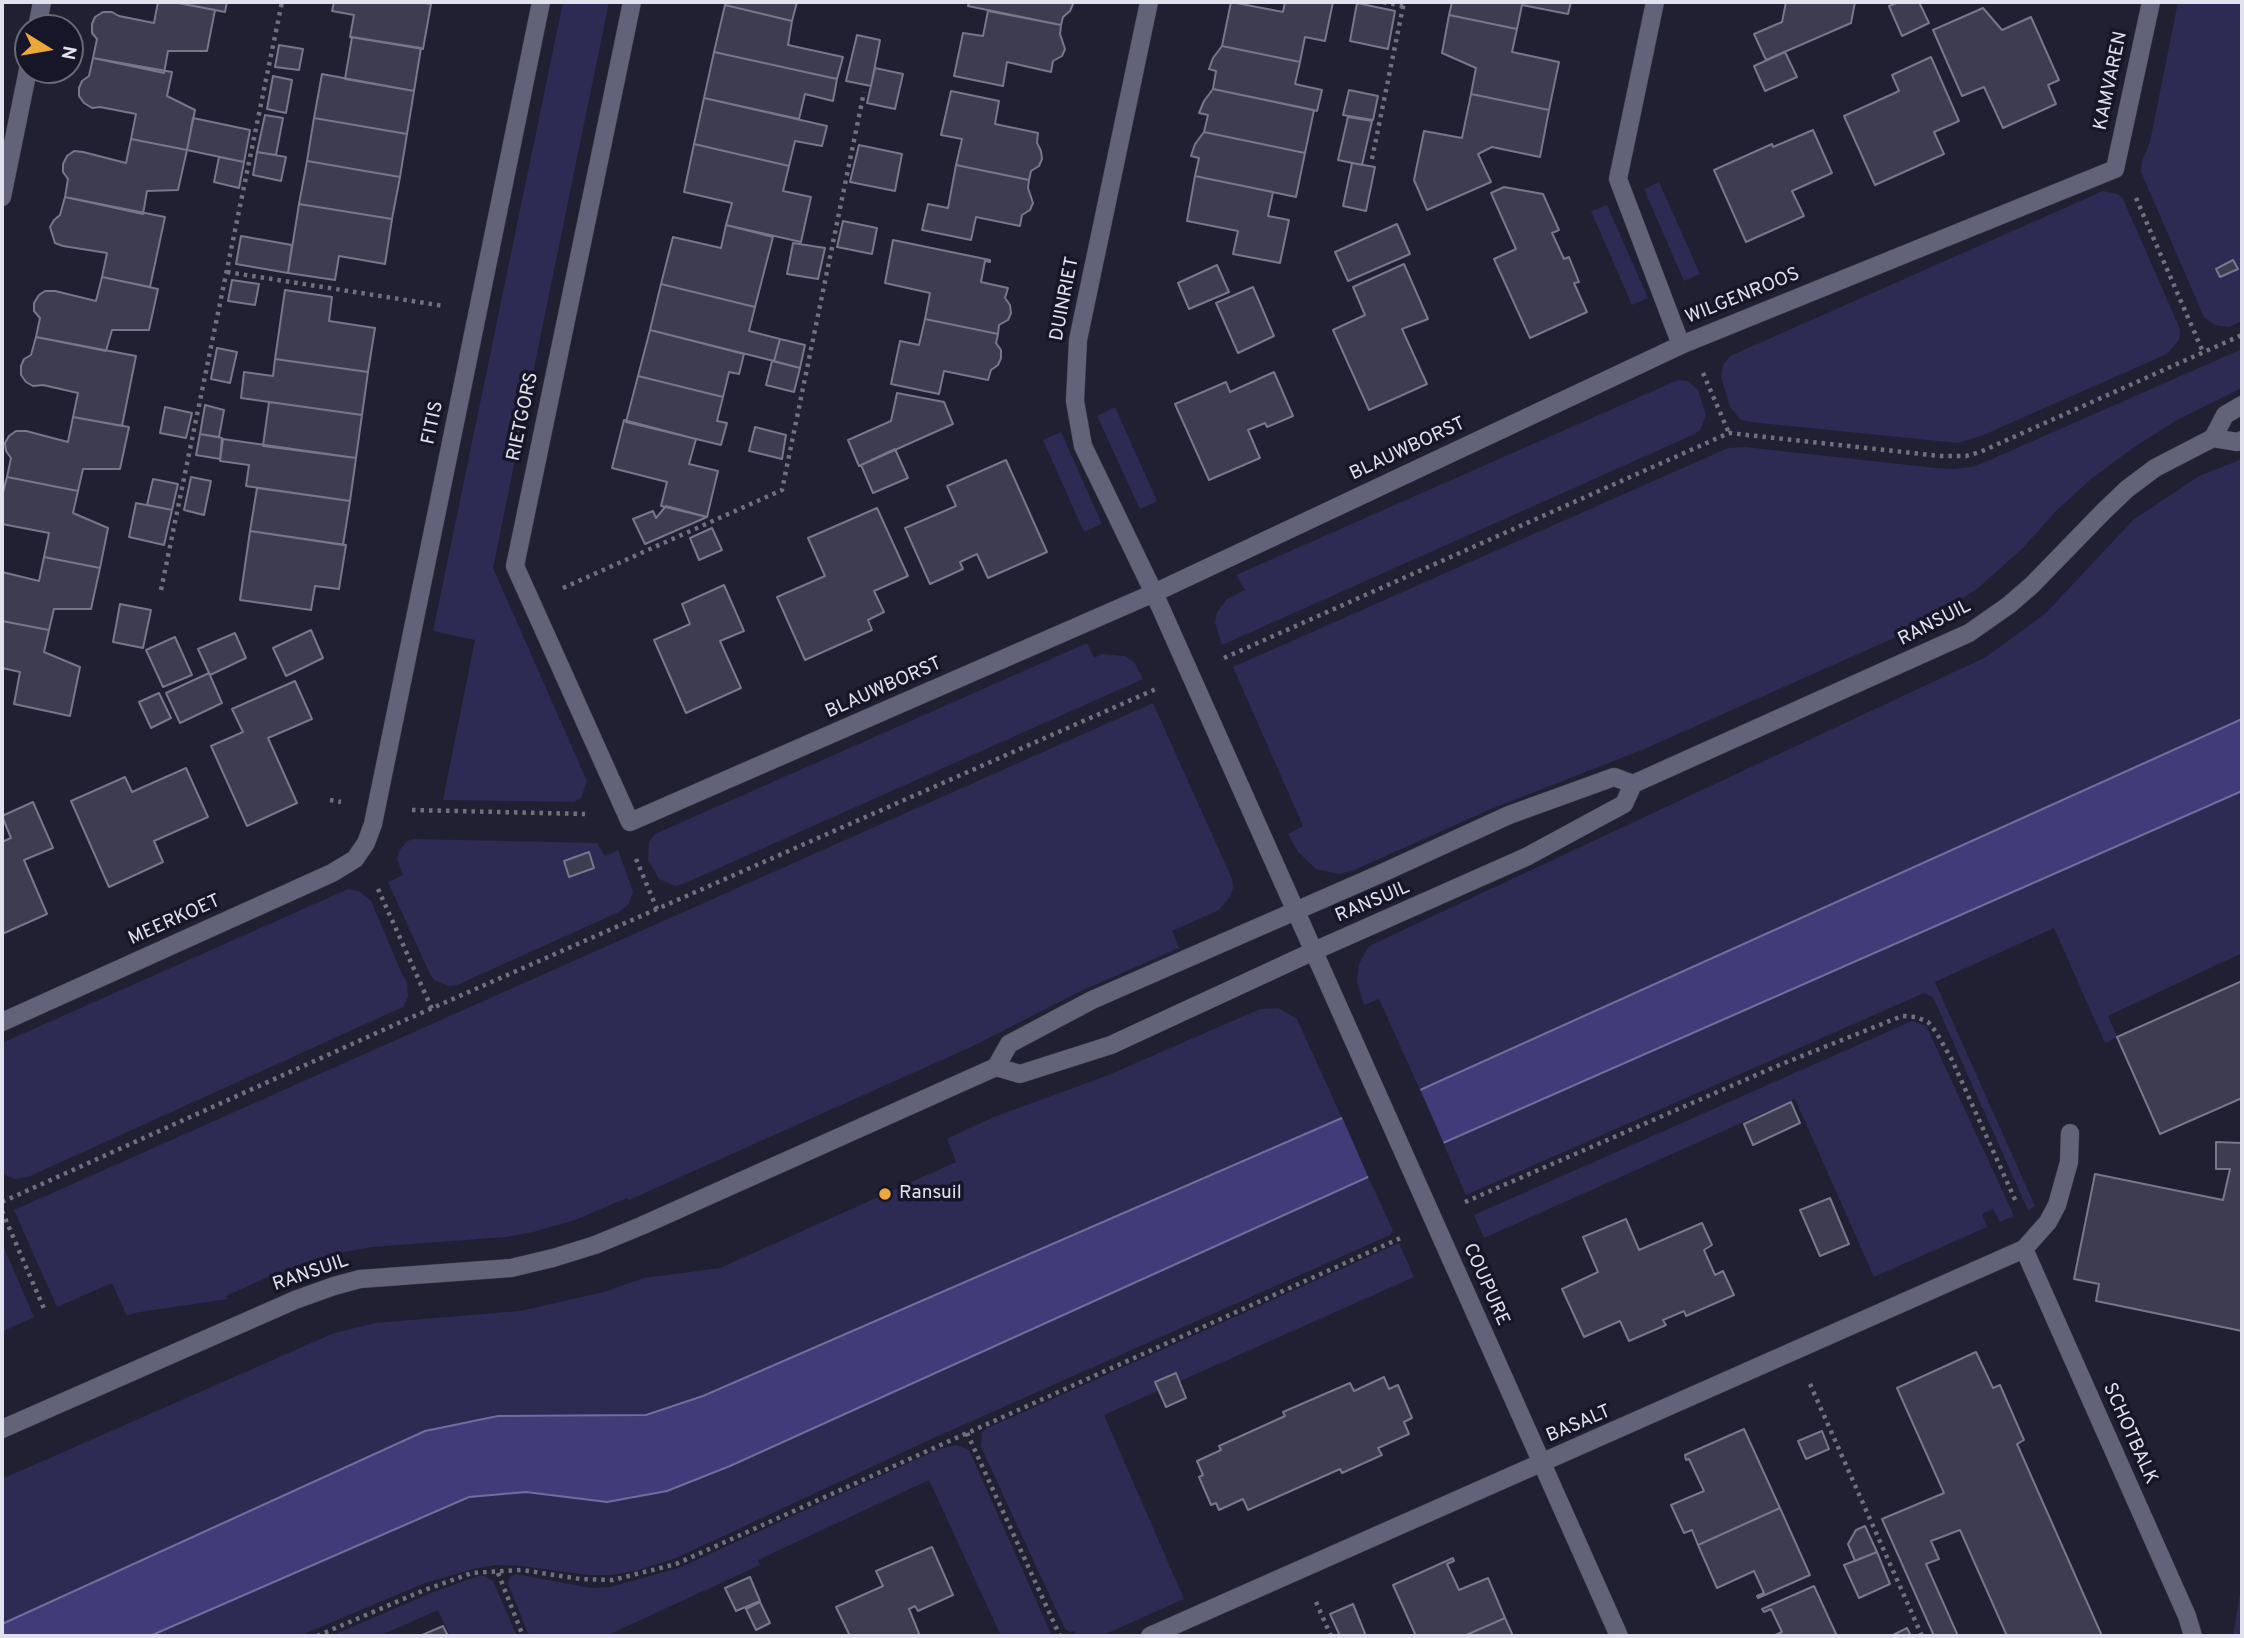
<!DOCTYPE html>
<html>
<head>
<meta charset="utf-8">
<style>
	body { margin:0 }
	#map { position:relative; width:2244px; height:1638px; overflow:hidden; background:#202032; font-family:Overpass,sans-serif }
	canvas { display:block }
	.frame { position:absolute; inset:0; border:4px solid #e2e2ef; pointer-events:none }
	.north { position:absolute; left:14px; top:14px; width:70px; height:70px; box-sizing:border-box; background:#171628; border:2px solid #686878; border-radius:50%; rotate:101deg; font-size:19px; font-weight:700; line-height:28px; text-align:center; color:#e2e2ef }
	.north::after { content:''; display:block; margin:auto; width:24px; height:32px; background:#eca93b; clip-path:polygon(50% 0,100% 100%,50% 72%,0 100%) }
</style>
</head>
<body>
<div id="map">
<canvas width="2244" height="1638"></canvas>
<div class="frame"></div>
<div class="north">N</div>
</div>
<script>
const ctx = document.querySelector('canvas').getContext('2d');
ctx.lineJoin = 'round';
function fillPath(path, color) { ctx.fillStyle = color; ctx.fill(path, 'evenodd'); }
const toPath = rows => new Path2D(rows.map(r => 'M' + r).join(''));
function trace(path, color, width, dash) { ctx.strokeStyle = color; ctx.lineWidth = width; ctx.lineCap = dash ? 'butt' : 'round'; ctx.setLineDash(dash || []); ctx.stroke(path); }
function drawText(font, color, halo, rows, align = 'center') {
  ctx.font = font + ' Overpass,sans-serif'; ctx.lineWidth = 7; ctx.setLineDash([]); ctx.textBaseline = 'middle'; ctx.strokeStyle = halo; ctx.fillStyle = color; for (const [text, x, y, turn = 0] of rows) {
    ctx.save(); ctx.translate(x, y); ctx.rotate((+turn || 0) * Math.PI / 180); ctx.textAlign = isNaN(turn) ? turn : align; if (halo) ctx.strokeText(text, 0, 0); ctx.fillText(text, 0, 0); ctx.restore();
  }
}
fillPath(toPath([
	[563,2,609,2,493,568,587,781,581,798,574,802,443,800,475,640,433,631],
	[2178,2,2242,2,2242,321,2229,327,2214,325,2204,317,2141,172,2142,161,2150,142],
	[1659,182,1700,274,1684,281,1644,189],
	[2103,191,2118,194,2123,199,2180,329,2179,340,2167,354,1981,436,1958,443,1750,422,1741,420,1730,407,1721,377,1723,365,1730,356],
	[1607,205,1648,298,1632,305,1591,211],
	[2242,349,2242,388,2177,420,2133,448,2091,479,2056,511,2023,548,1977,589,1947,609,1911,627,1912,630,1642,750,1491,809,1352,871,1339,874,1316,869,1298,852,1288,834,1303,826,1233,667,1728,448,1745,447,1936,468,1954,469,1976,466],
	[1678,380,1688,381,1698,390,1706,415,1700,430,1695,434,1222,645,1215,622,1217,612,1227,599,1245,590,1236,575],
	[1115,407,1157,501,1140,509,1097,416],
	[1061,432,1102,524,1084,532,1043,440],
	[2242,459,2242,719,1420,1090,1379,999,1364,1005,1357,982,1359,964,1369,946,1986,657,2046,613,2133,520,2199,476],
	[1087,643,1094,658,1102,654,1125,656,1134,662,1143,679,683,884,675,886,659,879,648,860,649,842,655,834],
	[1153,703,1232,879,1233,888,1230,897,1219,910,1172,931,1179,948,1079,992,973,1046,629,1200,627,1198,575,1220,533,1232,506,1237,372,1247,339,1253,310,1261,266,1278,226,1296,227,1299,134,1313,127,1316,112,1283,57,1307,14,1210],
	[2242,791,2242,953,2108,1016,2117,1036,2115,1038,2105,1043,2054,928,1935,982,2035,1206,2028,1210,1933,997,1924,993,1466,1195,1443,1143],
	[415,839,597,843,605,856,618,850,633,891,629,904,619,912,457,985,449,986,434,980,430,974,388,882,403,875,397,859,399,851,407,841],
	[348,889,359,891,371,901,402,974,407,982,408,997,403,1007,28,1177,15,1179,2,1174,2,1043],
	[1278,1008,1297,1019,1342,1118,702,1396,646,1415,597,1417,544,1415,94,1583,2,1624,2,1479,334,1333,375,1323,520,1311,604,1292,644,1278,720,1268,956,1162,947,1139,991,1118,1106,1076,1260,1009],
	[1912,1021,1926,1026,1929,1032,2014,1216,2000,1222,1993,1209,1982,1214,1987,1227,1874,1277,1795,1099,1484,1238,1474,1215],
	[1368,1177,1393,1230,1390,1235,925,1442,676,1558,639,1570,612,1575,588,1575,521,1566,496,1565,473,1569,425,1583,299,1636,150,1636,469,1497,526,1492,607,1502,667,1491,730,1466],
	[2,1243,34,1317,2,1332],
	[1399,1243,1414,1277,1104,1415,1184,1599,1101,1636,1077,1636,1074,1631,1070,1632,1065,1629,981,1447,982,1432,988,1428],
	[956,1445,969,1450,1052,1636,1001,1636,929,1480,758,1560,760,1565,606,1636,529,1636,509,1586,508,1582,510,1577,516,1574,591,1588,610,1587,679,1568,939,1449],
	[478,1576,484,1576,493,1581,517,1636,450,1636,438,1610,379,1636,331,1636,431,1593],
	[2242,1582,2242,1636,2233,1636]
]), '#2d2a53');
const water = toPath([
	[2242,719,2242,791,1443,1143,730,1466,667,1491,607,1502,526,1492,469,1497,150,1636,2,1636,2,1624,425,1431,498,1416,646,1415,703,1396,1342,1118,1420,1090,2242,719]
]);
fillPath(water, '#413b79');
trace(water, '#716d9c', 2);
fillPath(toPath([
	[1419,1087,1445,1146,1370,1181,1341,1115]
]), '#202032');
const building = toPath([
	[158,2,173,2,215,10,207,51,168,51,164,73,93,58,97,39,92,33,92,24,95,17,103,12,112,12,119,16,154,23,158,2],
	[173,2,227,2,225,12,173,2],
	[334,2,419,2,431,4,423,49,350,37,354,15,332,11,334,2],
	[726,2,797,2,792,21,725,5,726,2],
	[969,2,1073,2,1073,4,1070,11,1063,17,1061,25,968,6,969,2],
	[1231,2,1283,12,1285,2,1333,2,1325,41,1305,37,1300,62,1222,46,1231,2],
	[1452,2,1571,2,1568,14,1522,5,1517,29,1449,15,1452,2],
	[1786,2,1855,2,1851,23,1766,60,1754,34,1782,22,1786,2],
	[1899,2,1919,2,1929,23,1902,36,1889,6,1899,2],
	[1357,3,1395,11,1388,49,1350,41,1357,3],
	[725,5,792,21,788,45,843,57,837,79,714,52,725,5],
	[1983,8,2002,30,2031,17,2059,80,2048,85,2056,104,2003,128,1984,87,1962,96,1933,30,1983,8],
	[988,11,1061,25,1060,34,1065,49,1062,56,1053,61,1051,72,1007,62,1003,86,954,76,963,33,983,36,988,11],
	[1449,15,1517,29,1512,52,1559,62,1549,110,1471,94,1476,68,1442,53,1449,15],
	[857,35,880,40,871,86,846,81,857,35],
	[352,37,421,48,414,91,345,79,352,37],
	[279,45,303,49,299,70,275,67,279,45],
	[1222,46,1300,62,1295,84,1322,90,1317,111,1213,89,1216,71,1209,69,1213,58,1222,46],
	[714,52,837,79,833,101,805,94,799,119,704,98,714,52],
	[1785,52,1797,77,1765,91,1754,66,1785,52],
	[1931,57,1959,121,1934,132,1944,154,1875,185,1844,116,1899,91,1892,75,1931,57],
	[93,58,172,72,167,96,195,110,187,150,131,139,136,114,100,107,92,108,84,103,79,96,79,88,82,81,89,76,93,58],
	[875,68,903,74,895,109,867,103,875,68],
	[322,74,414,91,407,134,314,118,322,74],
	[273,76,292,80,286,113,267,109,273,76],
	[1213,89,1314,110,1305,153,1204,132,1208,115,1199,113,1204,101,1213,89],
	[1349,90,1378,96,1373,120,1343,115,1349,90],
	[951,91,999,101,995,124,1038,133,1037,143,1041,151,1042,159,1039,166,1031,171,1029,180,956,165,962,139,941,135,951,91],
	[1471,94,1549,110,1540,157,1492,147,1478,154,1491,182,1427,210,1414,180,1424,131,1462,138,1471,94],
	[704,98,827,126,822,146,795,141,789,166,694,144,704,98],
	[265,115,283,118,276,155,257,152,265,115],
	[1348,117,1372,121,1362,165,1338,160,1348,117],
	[193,118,250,130,244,162,187,150,193,118],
	[314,118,407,134,400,177,307,161,314,118],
	[1813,130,1832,173,1792,191,1804,216,1746,242,1714,170,1772,144,1773,147,1813,130],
	[1204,132,1305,153,1296,197,1195,176,1199,158,1191,156,1195,144,1204,132],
	[131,139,187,150,178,190,147,191,143,214,65,197,68,179,63,172,63,164,67,156,74,151,83,152,126,163,131,139],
	[694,144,789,166,783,191,811,197,801,242,726,225,732,203,684,192,694,144],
	[859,145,902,154,895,191,850,182,859,145],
	[257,152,286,157,281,181,253,175,257,152],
	[219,157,244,162,239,188,214,182,219,157],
	[307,161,400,177,392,219,299,204,307,161],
	[1352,163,1375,167,1366,211,1343,206,1352,163],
	[956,165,1029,180,1028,188,1033,203,1030,210,1022,215,1020,226,976,217,971,240,922,230,928,204,948,208,956,165],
	[1195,176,1273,192,1268,216,1289,220,1280,263,1233,254,1238,231,1187,221,1195,176],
	[1504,187,1543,194,1559,230,1552,233,1564,259,1569,257,1579,282,1574,283,1587,312,1530,338,1494,259,1516,249,1491,193,1504,187],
	[65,197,165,217,150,287,102,277,107,253,63,246,55,243,50,227,54,220,60,215,65,197],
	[299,204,392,219,385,264,339,256,335,280,288,273,299,204],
	[843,221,877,228,872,254,837,247,843,221],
	[1397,224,1410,254,1348,281,1335,252,1397,224],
	[726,225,773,237,755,307,661,284,673,237,721,248,726,225],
	[241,236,292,245,288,273,236,264,241,236],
	[893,240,990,260,990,262,985,261,981,282,1008,288,1005,298,1010,305,1011,313,1008,320,999,325,998,334,925,319,930,293,885,283,893,240],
	[793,243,825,248,818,279,787,274,793,243],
	[2233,260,2238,269,2220,277,2216,269,2233,260],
	[1404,264,1428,319,1402,329,1427,384,1369,410,1333,330,1365,315,1353,287,1404,264],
	[1217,265,1229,292,1189,309,1178,283,1217,265],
	[102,277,158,289,149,330,112,330,106,351,36,337,40,318,34,311,34,303,39,295,45,291,55,291,96,301,102,277],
	[232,280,259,284,255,305,228,301,232,280],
	[661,284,755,307,749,331,780,339,774,361,650,330,661,284],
	[1253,287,1274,336,1238,353,1216,303,1253,287],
	[285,290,332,297,329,321,375,328,368,372,275,359,285,290],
	[925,319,998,334,996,343,1001,350,1001,358,998,365,991,370,988,380,944,371,939,394,891,384,900,341,919,345,925,319],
	[650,330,744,354,739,374,729,372,723,397,638,376,650,330],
	[36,337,136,356,122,426,73,417,78,393,43,385,33,386,26,382,21,375,21,366,24,359,31,355,36,337],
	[780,339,805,345,800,368,774,361,780,339],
	[217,348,237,352,230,383,211,379,217,348],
	[275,359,368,372,362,415,241,398,244,372,273,376,275,359],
	[772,361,800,368,794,392,766,385,772,361],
	[1274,372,1293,416,1267,427,1265,423,1248,430,1260,458,1209,480,1175,404,1226,382,1230,392,1274,372],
	[638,376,723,397,717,421,727,423,721,445,626,422,638,376],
	[897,393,944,402,953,424,859,466,848,440,891,421,897,393],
	[269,402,362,415,356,458,263,446,269,402],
	[205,405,224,410,219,437,200,434,205,405],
	[165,407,192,413,186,438,160,433,165,407],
	[73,417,129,427,120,469,83,469,78,491,7,477,11,458,6,451,5,443,9,436,16,431,26,431,68,442,73,417],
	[624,420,696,439,689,464,718,471,707,517,661,506,667,482,612,468,624,420],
	[755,427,786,435,782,459,749,451,755,427],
	[200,434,222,438,220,459,196,455,200,434],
	[223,439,356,458,350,501,246,486,249,465,220,461,223,439],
	[895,449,908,478,873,493,861,465,895,449],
	[1006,460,1047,552,988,578,977,554,960,562,963,569,930,584,905,528,956,506,947,486,1006,460],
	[7,477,78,491,73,513,108,528,100,568,44,557,49,533,2,524,2,496,7,477],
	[191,477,211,481,204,515,184,510,191,477],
	[153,479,178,484,172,510,147,505,153,479],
	[257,488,350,501,343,545,250,531,257,488],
	[136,503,172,510,164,545,129,537,136,503],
	[666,506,707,517,645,544,633,519,653,511,656,518,666,506],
	[877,508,908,576,874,591,884,612,868,620,872,630,805,660,777,597,825,576,808,538,877,508],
	[712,528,722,550,699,560,690,538,712,528],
	[250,531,346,545,339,589,315,586,311,610,240,600,250,531],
	[44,557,100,568,91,609,54,609,49,630,2,621,2,572,39,581,44,557],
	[724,585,744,631,720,641,741,688,686,713,654,640,690,624,682,604,724,585],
	[120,604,151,610,143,648,113,642,120,604],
	[2,621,49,630,44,652,80,667,70,716,14,704,20,672,2,668,2,621],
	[311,630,323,658,286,676,273,648,311,630],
	[235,633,246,658,210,675,198,649,235,633],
	[175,637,192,675,163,687,146,650,175,637],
	[209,673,222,703,180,723,166,693,209,673],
	[295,681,312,719,268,738,297,803,247,826,211,746,243,732,232,709,295,681],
	[159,693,171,718,151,728,139,702,159,693],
	[186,768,208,817,154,841,163,862,109,887,71,801,125,777,132,792,186,768],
	[33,802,53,848,24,860,47,914,2,934,2,842,11,838,2,816,33,802],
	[589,852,594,868,569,877,564,861,589,852],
	[2242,981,2242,1098,2160,1134,2117,1037,2242,981],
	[1791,1102,1800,1123,1753,1145,1744,1124,1791,1102],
	[2216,1142,2242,1143,2242,1331,2096,1301,2099,1284,2074,1279,2095,1174,2223,1200,2230,1169,2216,1169,2216,1142],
	[1830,1198,1849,1244,1820,1256,1800,1210,1830,1198],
	[1626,1219,1639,1250,1702,1223,1712,1245,1704,1250,1715,1275,1723,1271,1734,1295,1686,1316,1684,1311,1663,1320,1666,1325,1629,1341,1620,1321,1584,1337,1562,1289,1598,1272,1583,1237,1626,1219],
	[1976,1352,1993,1388,2000,1385,2024,1440,2017,1444,2102,1636,2007,1636,1960,1530,1931,1541,1939,1559,1926,1564,1958,1636,1934,1636,1882,1519,1944,1493,1897,1388,1976,1352],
	[1176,1373,1186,1398,1166,1407,1155,1382,1176,1373],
	[1384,1377,1389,1389,1398,1385,1412,1418,1404,1422,1409,1434,1378,1448,1382,1455,1342,1473,1340,1469,1248,1510,1243,1499,1219,1510,1216,1503,1211,1505,1199,1477,1203,1475,1197,1461,1221,1450,1219,1446,1285,1416,1283,1412,1350,1383,1354,1391,1384,1377],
	[1744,1429,1780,1508,1698,1545,1692,1530,1684,1533,1671,1505,1704,1491,1689,1459,1686,1460,1685,1455,1744,1429],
	[1822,1431,1829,1449,1806,1459,1798,1441,1822,1431],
	[1780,1508,1810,1575,1758,1598,1757,1596,1764,1593,1754,1571,1717,1588,1698,1545,1780,1508],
	[1865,1526,1877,1552,1855,1561,1848,1544,1856,1530,1865,1526],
	[932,1547,953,1595,918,1611,915,1606,909,1609,920,1636,850,1636,836,1607,883,1586,876,1571,932,1547],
	[1877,1552,1890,1584,1859,1598,1844,1565,1877,1552],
	[1453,1558,1454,1561,1447,1564,1459,1590,1488,1578,1505,1618,1464,1636,1416,1636,1393,1585,1453,1558],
	[750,1577,760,1601,736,1611,725,1588,750,1577],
	[1814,1586,1837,1636,1773,1636,1782,1632,1771,1609,1764,1612,1762,1609,1814,1586],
	[760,1602,770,1623,756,1630,746,1609,760,1602],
	[1353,1604,1366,1636,1340,1636,1330,1614,1353,1604],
	[1505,1618,1513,1636,1464,1636,1505,1618],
	[443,1626,448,1636,420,1636,443,1626],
	[1907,1628,1911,1636,1891,1636,1907,1628]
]);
fillPath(building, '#3d3c51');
trace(building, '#76768d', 2);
const service = toPath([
	[2024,1249,2048,1222,2057,1205,2069,1162,2070,1133]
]);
const minor = toPath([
	[632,2,515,566,630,822,1154,593,1681,345],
	[1149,2,1078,340,1075,401,1083,446,1154,593,1619,1636],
	[1655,2,1618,179,1681,345,2115,169,2151,2],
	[37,28,42,2],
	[2,197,28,70],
	[2,1022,332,873,355,859,366,843,373,824,541,2],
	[1150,1636,2024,1249,2187,1616,2193,1636]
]);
const tertiary = toPath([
	[2213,438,2225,415,2242,405],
	[996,1067,1020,1074,1111,1045,1314,951,1526,857,1624,804,1633,784,1969,633,2009,605,2032,585,2103,512,2127,489,2155,468,2213,438,2237,442,2242,440],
	[2,1429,295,1300,334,1286,360,1279,511,1268,553,1258,595,1245,641,1226,996,1067,1009,1044,1092,1000,1380,874,1509,815,1614,777,1633,784]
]);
trace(service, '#3e3d4d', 19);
trace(minor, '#3e3d4d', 19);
trace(tertiary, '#3e3d4d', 19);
trace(toPath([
	[1383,2,1403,6],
	[1372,159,1404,2],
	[2136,198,2203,352],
	[227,272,444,306],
	[1703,373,1729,433],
	[563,588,782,490,864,92],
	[161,590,282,2],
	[1224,658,1729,433,1940,456,1966,456,1980,452,2242,335],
	[330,800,341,802],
	[412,810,585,814],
	[636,859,657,909],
	[378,889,432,1009],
	[2,1202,403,1021,1156,689],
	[1465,1202,1777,1066,1902,1016,1916,1017,1928,1022,1936,1032,1952,1060,2017,1204],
	[2,1211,45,1311],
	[1810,1384,1922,1636],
	[967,1433,1060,1636],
	[498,1573,523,1636],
	[1316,1602,1331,1636],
	[317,1636,422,1591,472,1573,522,1570,580,1579,613,1580,676,1564,1403,1237]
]), '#707080', 4.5, [3.5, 5]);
trace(service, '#626278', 18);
trace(minor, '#626278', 18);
trace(tertiary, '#626278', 18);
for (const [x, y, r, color] of [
	[885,1194,7,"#eca93b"]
]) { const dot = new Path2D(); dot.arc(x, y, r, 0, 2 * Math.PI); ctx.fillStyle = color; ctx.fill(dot); trace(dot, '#171628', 2.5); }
drawText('19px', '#e2e2ef', '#171628', [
	["KAMVAREN",2112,81,-78],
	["WILGENROOS",1743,297,-22],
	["DUINRIET",1066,299,-79],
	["RIETGORS",524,417,-78],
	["FITIS",434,423,-78],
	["BLAUWBORST",1408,450,-25],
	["RANSUIL",1935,624,-27],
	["BLAUWBORST",884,689,-24],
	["RANSUIL",1373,903,-23],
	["MEERKOET",175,921,-24],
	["RANSUIL",311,1274,-19],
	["COUPURE",1485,1285,66],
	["BASALT",1579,1425,-23],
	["SCHOTBALK",2129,1434,66]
]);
drawText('19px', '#e2e2ef', '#171628', [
	["Ransuil",899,1194]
], 'left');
</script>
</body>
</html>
